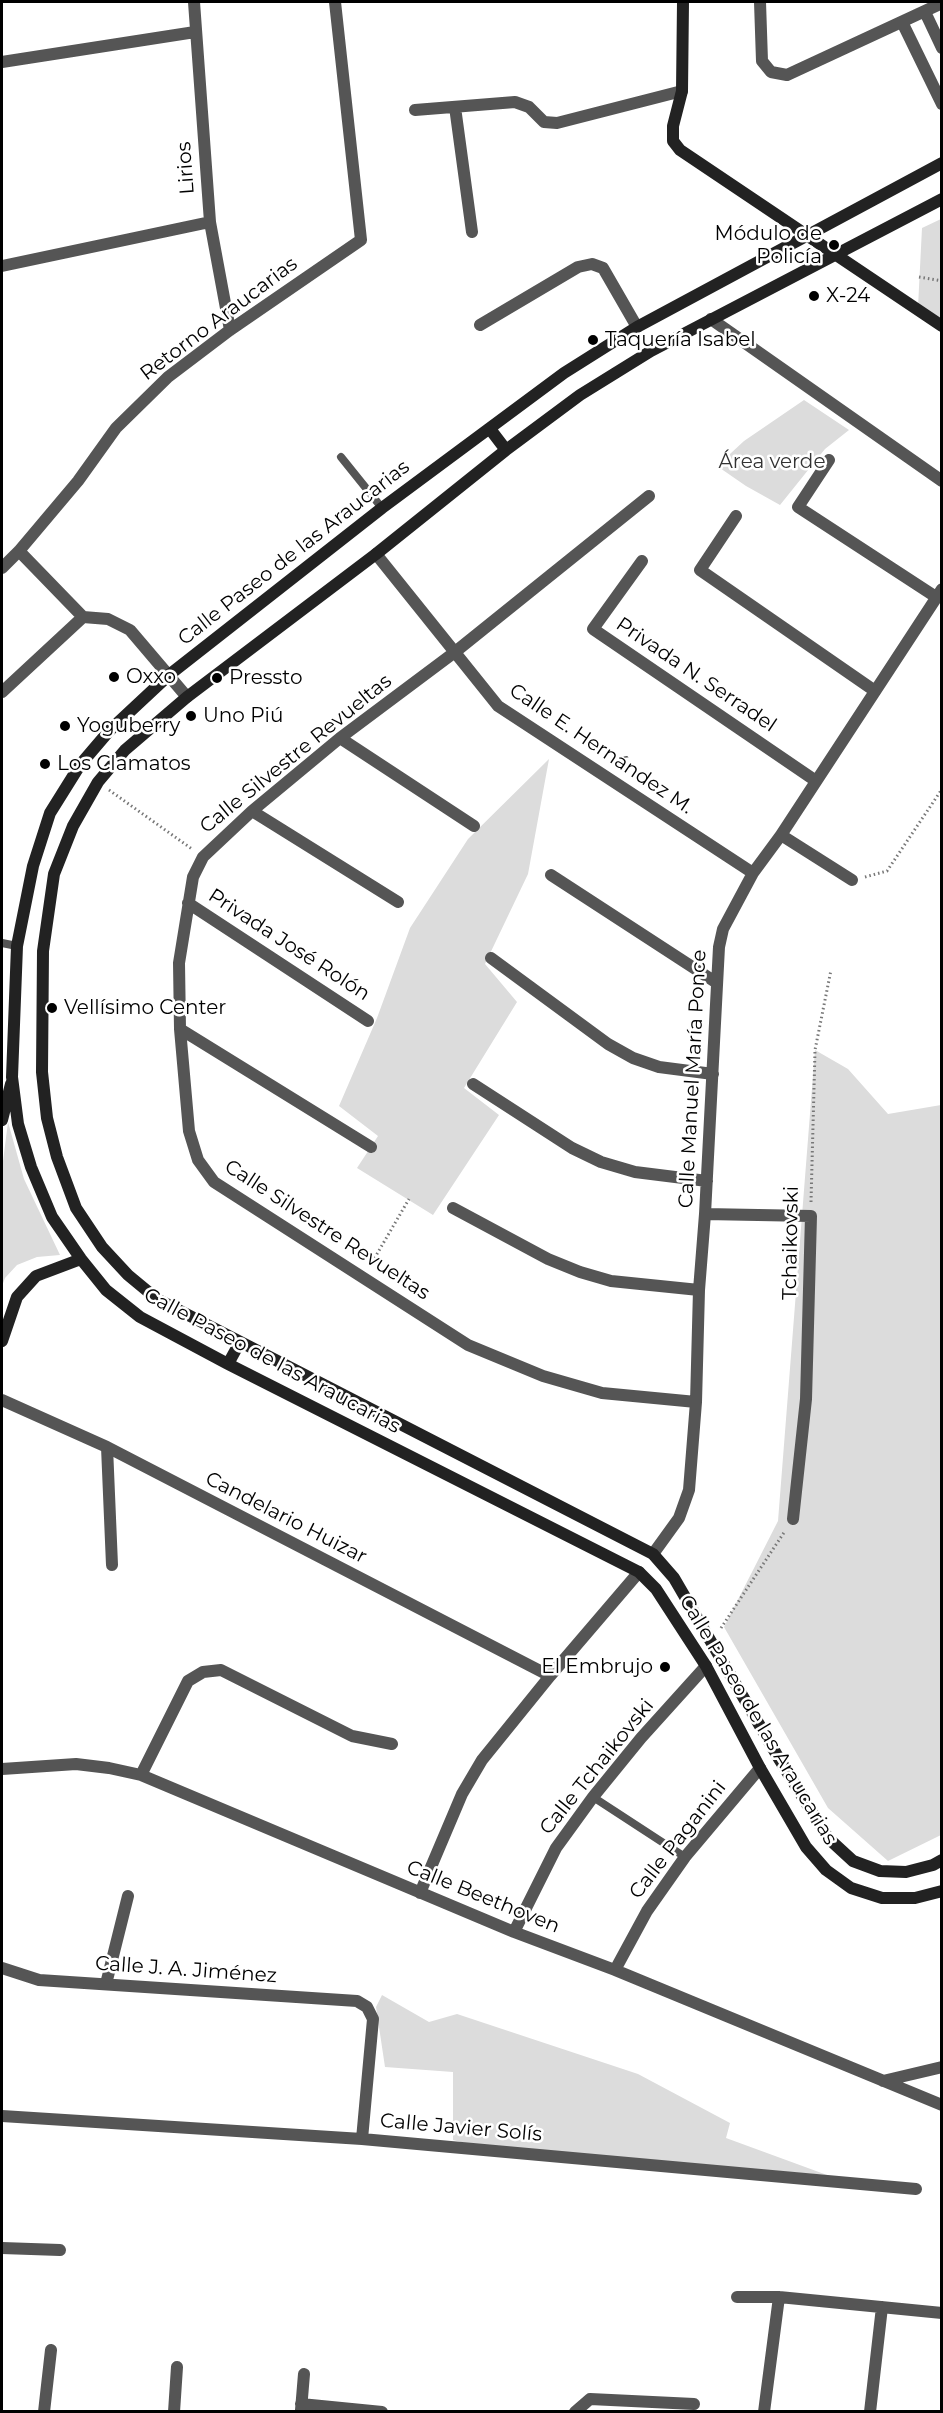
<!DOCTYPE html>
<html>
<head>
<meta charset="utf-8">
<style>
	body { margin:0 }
	#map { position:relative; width:943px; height:2413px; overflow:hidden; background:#fff; font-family:Montserrat,sans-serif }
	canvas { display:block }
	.frame { position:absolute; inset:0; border:3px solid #000; pointer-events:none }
</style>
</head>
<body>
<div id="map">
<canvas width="943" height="2413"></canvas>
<div class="frame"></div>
</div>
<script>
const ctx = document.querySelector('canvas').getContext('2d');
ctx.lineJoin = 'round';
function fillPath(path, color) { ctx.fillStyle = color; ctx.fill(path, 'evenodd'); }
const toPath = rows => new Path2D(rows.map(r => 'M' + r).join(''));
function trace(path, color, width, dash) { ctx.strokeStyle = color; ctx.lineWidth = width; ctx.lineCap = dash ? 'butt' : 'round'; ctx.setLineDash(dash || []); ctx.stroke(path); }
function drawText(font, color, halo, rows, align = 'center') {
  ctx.font = font + ' Montserrat,sans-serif'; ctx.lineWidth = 5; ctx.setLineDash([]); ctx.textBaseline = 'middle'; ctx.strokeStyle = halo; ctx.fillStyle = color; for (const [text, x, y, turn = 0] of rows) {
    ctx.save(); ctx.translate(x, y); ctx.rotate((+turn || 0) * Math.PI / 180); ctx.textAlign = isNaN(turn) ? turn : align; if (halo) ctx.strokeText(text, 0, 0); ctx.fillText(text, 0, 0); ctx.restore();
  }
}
fillPath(toPath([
	[941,219,941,323,918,307,922,228],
	[804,400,849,430,825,449,780,505,746,486,717,466,744,441],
	[549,759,528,874,485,964,517,1002,464,1088,499,1115,433,1215,357,1168,378,1136,339,1106,377,1018,410,928,468,839],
	[815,1050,848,1069,888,1114,941,1105,941,1835,888,1861,828,1808,724,1627,778,1521],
	[8,1122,24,1179,60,1255,37,1257,17,1265,5,1278,2,1286,2,1169],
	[382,1995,429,2022,457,2014,638,2074,730,2123,726,2138,827,2175,493,2150,453,2140,453,2072,385,2067,376,2007]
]), '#dcdcdc');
trace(toPath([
	[919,277,942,281],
	[109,790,192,849],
	[865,877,887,871,942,789],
	[811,1202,815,1050,831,970],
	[370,1266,409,1199],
	[721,1628,785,1531]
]), '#777', 3, [1.5, 3]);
trace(toPath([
	[341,457,382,508],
	[2,943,17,946],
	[593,1797,685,1857]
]), '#555', 8);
trace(toPath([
	[194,2,210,222,230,330],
	[760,2,762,61,771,72,787,75,942,3],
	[925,12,942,48],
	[902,22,942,104],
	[2,62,195,32],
	[455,107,472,232],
	[415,110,515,102,529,107,544,122,557,123,682,91],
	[2,266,210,222],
	[711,319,942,481],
	[480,325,578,267,592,264,603,268,637,327],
	[829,460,798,507,936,597],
	[649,496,455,652,340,738,252,811,203,857,193,877,179,963,180,1029,189,1131,198,1160,214,1182,468,1345,543,1376,602,1393,696,1402],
	[736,516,700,570,875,691],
	[19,551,83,617,108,619,130,630,187,697],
	[376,554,498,706,753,873],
	[642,561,593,629,816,781],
	[2,568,19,551,78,481,116,428,168,377,230,330,361,240,335,2],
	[2,692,83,617],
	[340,738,474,826],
	[252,811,398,902],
	[781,835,852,880],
	[551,875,717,983],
	[188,903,368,1021],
	[491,958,608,1044,633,1058,659,1067,713,1074],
	[180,1029,371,1147],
	[473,1084,572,1148,601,1162,635,1172,707,1181],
	[453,1208,548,1259,580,1272,611,1281,699,1290],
	[705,1214,811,1216,806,1399,793,1519],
	[2,1400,107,1447,550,1676],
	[107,1447,112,1565],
	[653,1554,679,1518,689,1490,696,1402,699,1290,705,1214,719,947,723,929,753,873,781,835,942,589],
	[2,1769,76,1764,109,1768,141,1775,514,1932,615,1970,942,2105],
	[141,1775,188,1681,203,1672,221,1670,352,1736,392,1744],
	[420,1893,462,1794,482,1760,550,1676,639,1572],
	[514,1932,556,1848,593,1797,641,1738,706,1666],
	[2,1968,39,1980,357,2001,367,2007,373,2019,362,2139],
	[615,1970,647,1911,685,1857,760,1768],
	[106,1984,128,1896],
	[883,2081,942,2067],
	[2,2116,362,2139,916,2189],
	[2,2248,60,2250],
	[737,2297,779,2297,942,2313],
	[301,2404,382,2412],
	[301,2410,304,2374],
	[44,2412,51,2350],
	[174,2412,177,2367],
	[575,2412,590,2399,694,2404],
	[764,2412,779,2297],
	[870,2412,882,2307]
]), '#555', 12);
trace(toPath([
	[683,2,682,91,673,126,673,141,680,150,942,326],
	[942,163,637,327,564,373,382,508,169,675,109,731,80,765,50,813,33,866,17,946,12,1077,18,1124,31,1167,52,1217,81,1259,106,1290,140,1317,228,1364,639,1572,656,1589,706,1666,760,1768,806,1847,826,1870,851,1888,882,1898,915,1898,942,1891],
	[942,199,651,351,580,395,506,450,376,554,187,697,125,750,98,782,73,826,54,874,43,951,42,1072,47,1118,57,1157,76,1208,102,1247,128,1275,157,1299,653,1554,674,1578,778,1757,828,1838,853,1861,880,1871,906,1872,933,1865,942,1860],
	[490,429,506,450],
	[2,1120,11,1084],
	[2,1341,17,1297,36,1276,81,1259],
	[228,1364,240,1342]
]), '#222', 12);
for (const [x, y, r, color] of [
	[834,245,6,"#000"],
	[814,296,6,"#000"],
	[593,340,6,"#000"],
	[114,677,6,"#000"],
	[217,678,6,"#000"],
	[191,716,6,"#000"],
	[65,726,6,"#000"],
	[45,764,6,"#000"],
	[52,1008,6,"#000"],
	[665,1667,6,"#000"]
]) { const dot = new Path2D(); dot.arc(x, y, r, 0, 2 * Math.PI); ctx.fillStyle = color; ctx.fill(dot); trace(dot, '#fff', 2); }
drawText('20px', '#000', '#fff', [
	["Lirios",186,168,-94],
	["Retorno Araucarias",219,319,-37],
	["Calle Paseo de las Araucarias",294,553,-38],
	["Privada N. Serradel",696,675,34],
	["Calle E. Hernández M.",601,749,34],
	["Calle Silvestre Revueltas",296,754,-39],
	["Privada José Rolón",289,945,33],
	["Calle Manuel María Ponce",693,1079,-87],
	["Calle Silvestre Revueltas",327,1230,33],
	["Tchaikovski",791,1243,-89],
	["Calle Paseo de las Araucarias",272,1361,28],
	["Candelario Huizar",286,1518,27],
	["Calle Paseo de las Araucarias",758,1720,59],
	["Calle Tchaikovski",597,1767,-51],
	["Calle Paganini",678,1840,-52],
	["Calle Beethoven",483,1897,22],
	["Calle J. A. Jiménez",186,1970,4],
	["Calle Javier Solís",461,2128,5]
]);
drawText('20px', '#000', '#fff', [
	["Módulo de",822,234,"right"],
	["Policía",822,257,"right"],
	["X-24",826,296],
	["Taquería Isabel",605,340],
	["Oxxo",126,677],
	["Pressto",229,678],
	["Uno Piú",203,716],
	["Yoguberry",77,726],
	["Los Clamatos",57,764],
	["Vellísimo Center",64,1008],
	["El Embrujo",653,1667,"right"]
], 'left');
drawText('20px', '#333', '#fff', [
	["Área verde",772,462]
]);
</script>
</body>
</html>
